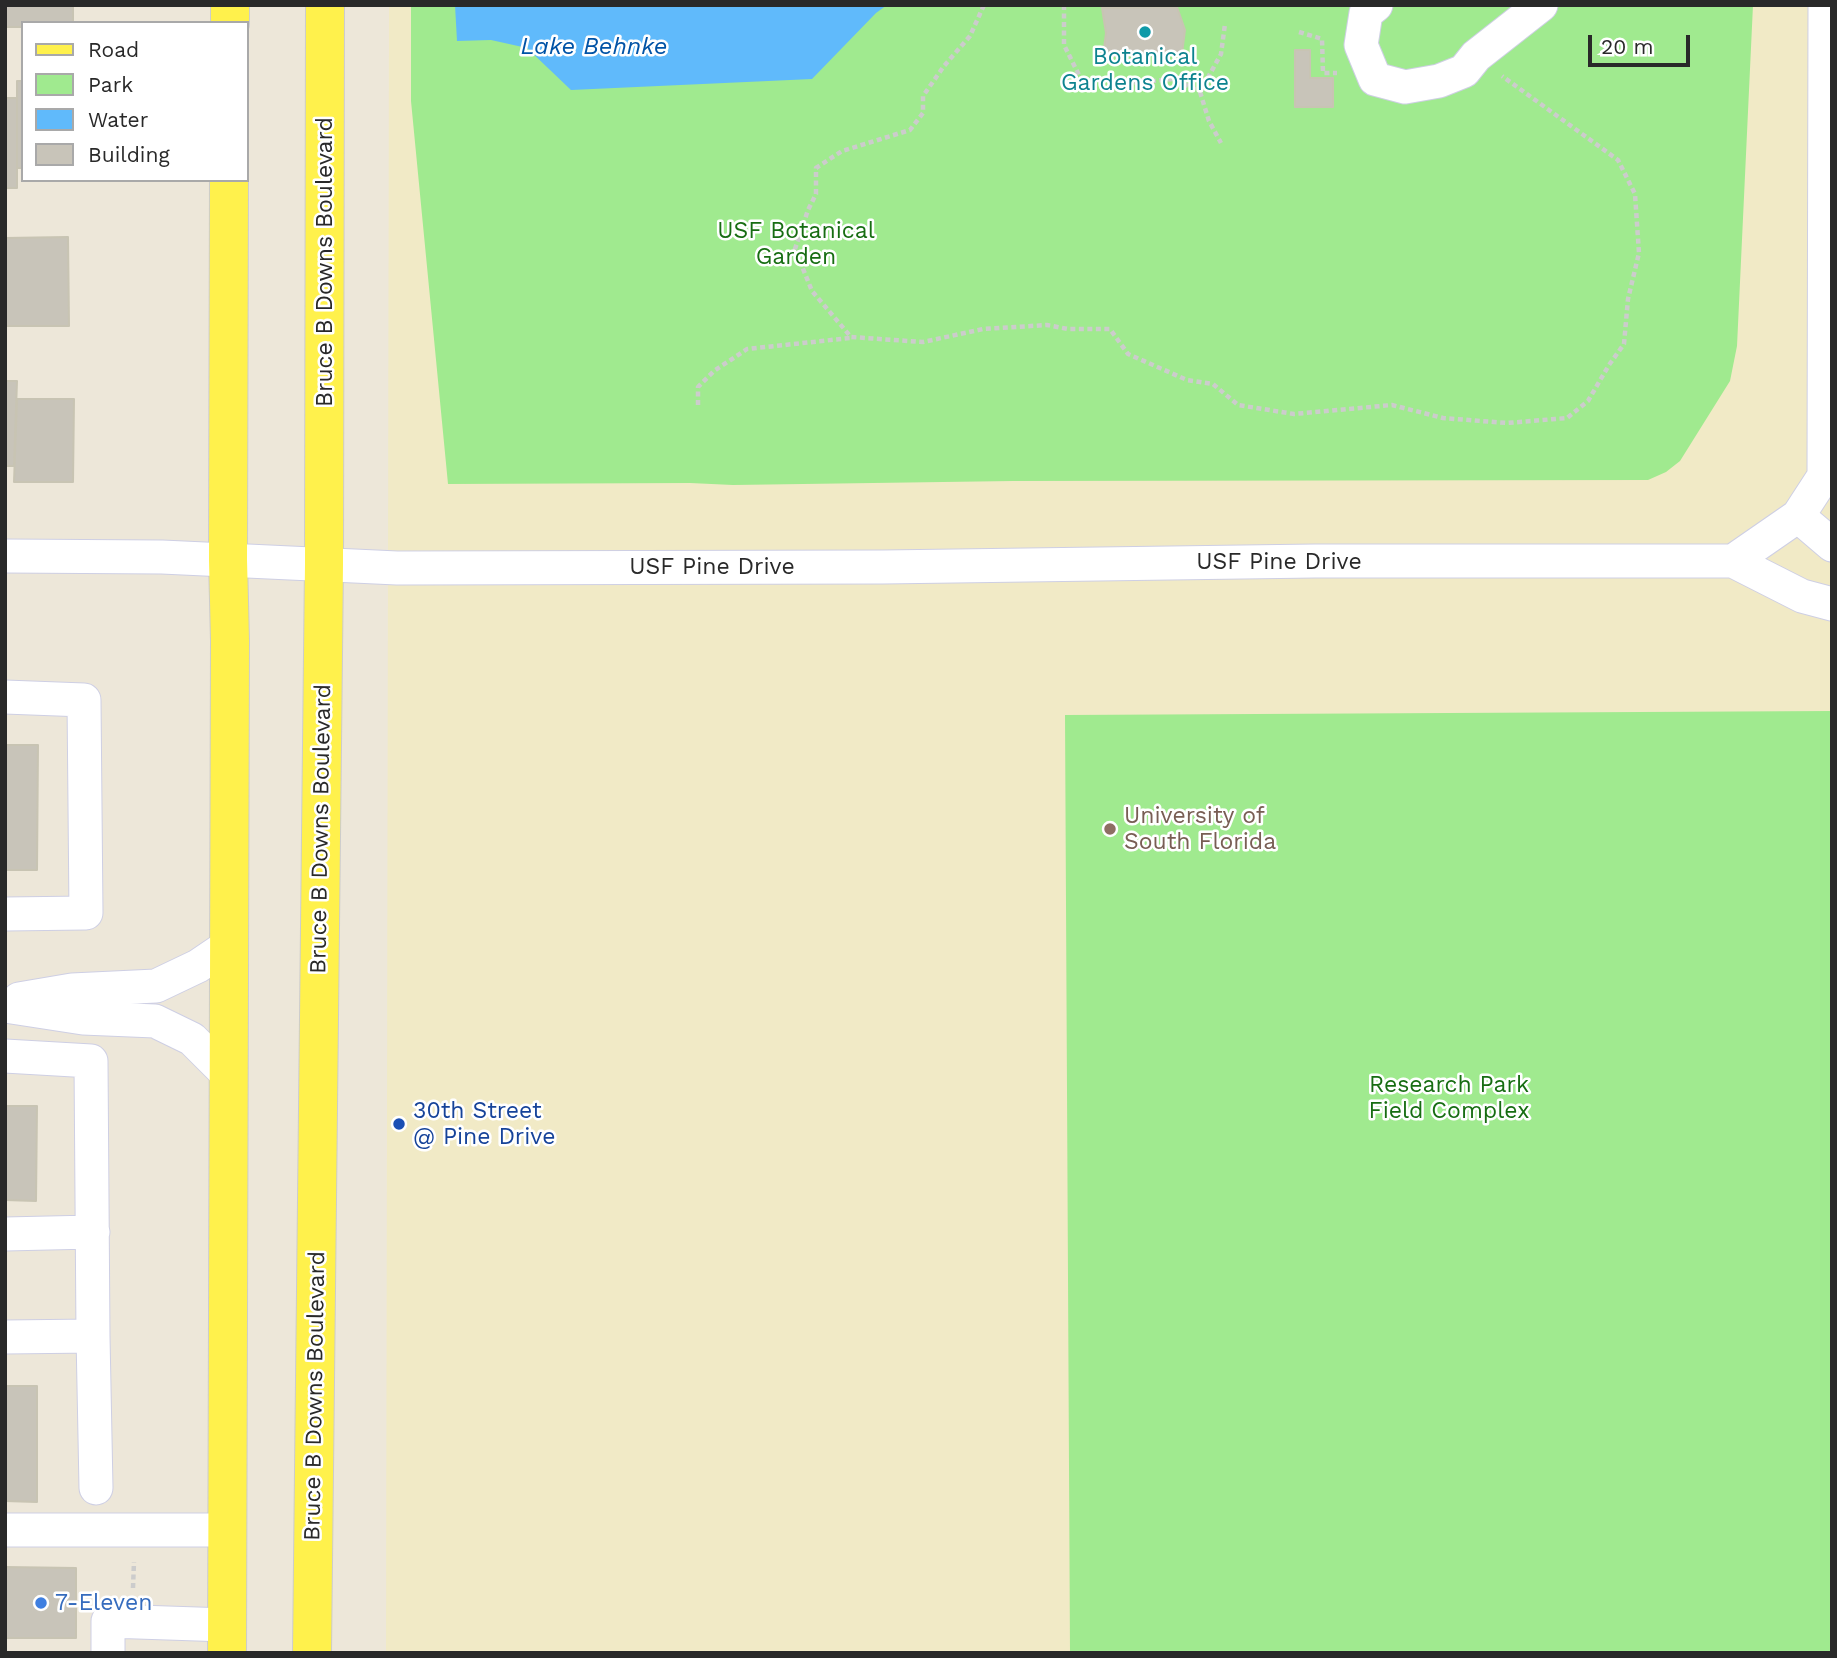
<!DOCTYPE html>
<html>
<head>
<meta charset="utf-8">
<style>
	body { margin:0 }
	#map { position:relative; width:1837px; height:1658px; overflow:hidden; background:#ede7d9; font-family:"Work Sans",sans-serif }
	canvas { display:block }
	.frame { position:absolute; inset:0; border:7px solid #292929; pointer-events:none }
	.legend { position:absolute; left:21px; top:21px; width:228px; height:161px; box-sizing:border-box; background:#fff; border:2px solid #a9a9a9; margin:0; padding:9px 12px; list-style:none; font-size:21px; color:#292929 }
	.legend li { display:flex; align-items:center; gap:14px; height:35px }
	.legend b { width:35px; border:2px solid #a9a9a9 }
	.scale { position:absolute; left:1588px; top:35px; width:102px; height:32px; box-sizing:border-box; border:4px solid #292929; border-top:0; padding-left:9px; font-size:21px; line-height:24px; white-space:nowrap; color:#292929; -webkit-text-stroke:5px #fff; paint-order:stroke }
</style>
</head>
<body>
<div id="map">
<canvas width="1837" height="1658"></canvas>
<div class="frame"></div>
<ul class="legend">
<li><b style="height:9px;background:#fff14c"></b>Road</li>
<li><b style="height:19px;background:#a0ea8f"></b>Park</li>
<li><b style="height:19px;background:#60bafb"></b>Water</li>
<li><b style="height:19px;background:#c8c4b9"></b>Building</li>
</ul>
<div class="scale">20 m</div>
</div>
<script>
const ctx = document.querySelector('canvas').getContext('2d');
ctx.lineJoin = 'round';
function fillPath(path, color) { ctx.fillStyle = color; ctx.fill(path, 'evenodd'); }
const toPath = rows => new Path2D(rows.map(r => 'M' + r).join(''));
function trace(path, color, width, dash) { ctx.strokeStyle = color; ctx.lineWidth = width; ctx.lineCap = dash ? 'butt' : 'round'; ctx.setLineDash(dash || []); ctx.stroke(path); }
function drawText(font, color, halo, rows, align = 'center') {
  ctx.font = font + ' "Work Sans",sans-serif'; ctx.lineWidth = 5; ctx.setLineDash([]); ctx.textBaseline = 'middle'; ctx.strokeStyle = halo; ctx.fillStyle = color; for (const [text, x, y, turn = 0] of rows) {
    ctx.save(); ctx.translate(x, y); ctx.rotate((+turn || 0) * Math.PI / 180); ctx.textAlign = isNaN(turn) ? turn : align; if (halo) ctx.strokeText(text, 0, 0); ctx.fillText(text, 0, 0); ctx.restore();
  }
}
fillPath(toPath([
	[389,5,1832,5,1832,1653,386,1653]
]), '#f1eac6');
fillPath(toPath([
	[411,5,1753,5,1737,346,1730,381,1680,461,1666,472,1648,480,1013,481,733,485,690,483,448,484,411,101],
	[1832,711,1832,1653,1070,1653,1065,715]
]), '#a0ea8f');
fillPath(toPath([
	[455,5,887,5,876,13,812,79,571,90,527,48,491,40,457,41]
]), '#60bafb');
const building = toPath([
	[5,5,73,5,73,23,23,23,23,27,5,27,5,5],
	[1177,7,1185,30,1182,54,1103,56,1106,33,1102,8,1177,7],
	[1295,50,1310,50,1310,78,1333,78,1333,107,1295,107,1295,50],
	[17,81,23,81,23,168,17,168,17,81],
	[5,98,17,98,17,188,5,188,5,98],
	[68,237,69,326,5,326,5,238,68,237],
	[5,381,17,381,14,466,5,466,5,381],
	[17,399,74,399,73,482,14,482,17,399],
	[5,745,38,745,37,870,5,870,5,745],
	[5,1106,37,1106,36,1201,5,1200,5,1106],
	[5,1386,37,1386,37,1502,5,1501,5,1386],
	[5,1567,76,1568,76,1638,5,1638,5,1567]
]);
fillPath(building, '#c8c4b9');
trace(building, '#c8c4b3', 2);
const minor = toPath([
	[1376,5,1366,13,1361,45,1375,79,1405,87,1439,81,1464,71,1476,56,1541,5],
	[1798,516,1832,545],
	[5,556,162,557,397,568,883,567,1315,561,1733,561,1798,516,1824,476,1825,5],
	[1733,561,1802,596,1832,604],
	[5,697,84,700,86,913,5,914],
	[19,999,72,990,156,986,198,966,229,945],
	[5,1006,83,1018,155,1021,192,1039,228,1075],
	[5,1056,91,1061,93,1336,96,1488],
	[5,1234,93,1232],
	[5,1337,93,1336],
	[5,1530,227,1530],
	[108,1653,108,1621,227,1625]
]);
const major = toPath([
	[230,23,230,5],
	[227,1653,230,641,228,560,229,180],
	[312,1653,324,564,325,5]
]);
trace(minor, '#cecfe4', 35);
trace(major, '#ccc', 40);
trace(toPath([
	[984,5,970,36,944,66,923,96,923,113,910,130,842,151,816,168,816,194,808,210,795,249,812,291,851,337,923,342,983,329,1047,325,1068,329,1110,329,1128,354,1187,380,1213,384,1238,405,1294,414,1392,405,1443,418,1507,423,1567,418,1588,401,1609,365,1624,344,1628,299,1639,253,1635,194,1618,160,1502,76],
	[1064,5,1064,45,1085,87,1174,79,1200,92,1221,54,1225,24],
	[1299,32,1322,39,1323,73,1337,73],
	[1200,92,1209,121,1221,143],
	[698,405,698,387,714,371,747,349,850,338],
	[133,1588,134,1562]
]), '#ccc', 4.5, [5, 3.5]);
trace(minor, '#fff', 33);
trace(major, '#fff14c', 38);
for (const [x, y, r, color] of [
	[1145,32,7,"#0f9aa8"],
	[1110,829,7,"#8d6e63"],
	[399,1124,7,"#1a4fb4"],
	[41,1603,7,"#3f7fe0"]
]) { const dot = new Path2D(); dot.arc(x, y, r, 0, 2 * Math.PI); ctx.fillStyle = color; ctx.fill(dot); trace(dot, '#fff', 2.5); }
drawText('23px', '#0d838f', '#fff', [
	["Botanical",1145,57],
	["Gardens Office",1145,83]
]);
drawText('23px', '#176d12', '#fff', [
	["USF Botanical",796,231],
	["Garden",796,257],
	["Research Park",1449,1085],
	["Field Complex",1449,1111]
]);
drawText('23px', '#292929', '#fff', [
	["Bruce B Downs Boulevard",325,262,-90],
	["USF Pine Drive",1279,562],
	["USF Pine Drive",712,567],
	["Bruce B Downs Boulevard",321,829,-89],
	["Bruce B Downs Boulevard",315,1396,-89]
]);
drawText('23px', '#785e54', '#fff', [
	["University of",1124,816],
	["South Florida",1124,842]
], 'left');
drawText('23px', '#164399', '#fff', [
	["30th Street",413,1111],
	["@ Pine Drive",413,1137]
], 'left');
drawText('23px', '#366cbe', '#fff', [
	["7-Eleven",55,1603]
], 'left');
drawText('italic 24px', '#0053a6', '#fff', [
	["Lake Behnke",594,47]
]);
</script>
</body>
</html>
